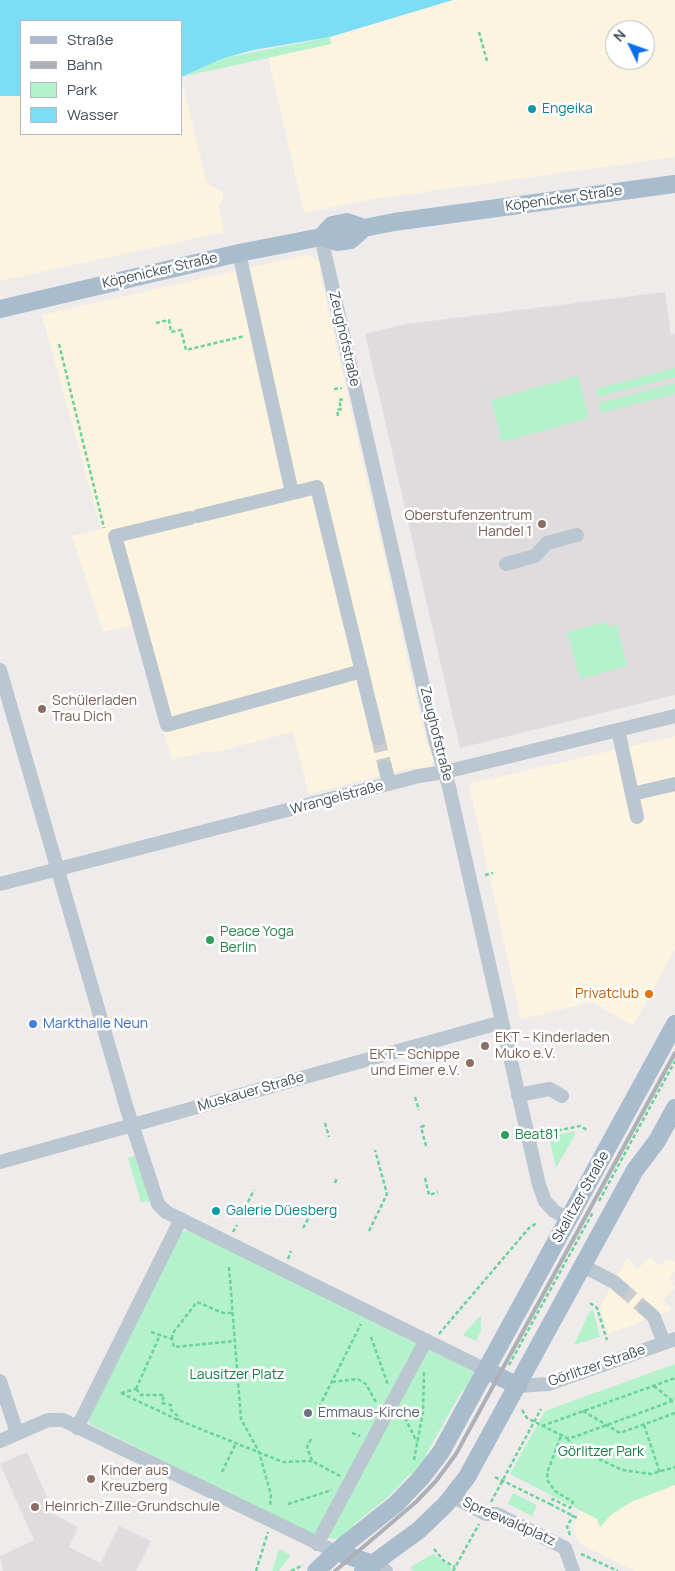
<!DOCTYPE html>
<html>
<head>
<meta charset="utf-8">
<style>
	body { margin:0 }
	#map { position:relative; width:675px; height:1571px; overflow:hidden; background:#efebeb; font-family:Manrope,sans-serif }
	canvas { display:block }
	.legend { position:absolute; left:20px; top:20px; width:162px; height:115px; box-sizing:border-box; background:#fff; border:1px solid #b3b9bd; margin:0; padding:6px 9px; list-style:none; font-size:15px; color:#424f5a }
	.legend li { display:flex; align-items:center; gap:10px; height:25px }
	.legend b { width:25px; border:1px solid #b3b9bd }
	.north { position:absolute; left:605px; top:20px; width:50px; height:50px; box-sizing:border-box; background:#fff; border:1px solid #b3b9bd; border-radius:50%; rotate:312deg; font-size:14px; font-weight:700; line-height:20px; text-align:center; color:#424f5a }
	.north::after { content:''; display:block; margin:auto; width:18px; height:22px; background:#0870ec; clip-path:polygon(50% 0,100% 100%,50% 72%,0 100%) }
</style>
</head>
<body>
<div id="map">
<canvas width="675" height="1571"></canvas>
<ul class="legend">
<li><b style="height:6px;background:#a8bcce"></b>Straße</li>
<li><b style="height:6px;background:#adb1b7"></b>Bahn</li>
<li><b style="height:14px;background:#b3f2ca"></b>Park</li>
<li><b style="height:14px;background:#7cddf4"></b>Wasser</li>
</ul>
<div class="north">N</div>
</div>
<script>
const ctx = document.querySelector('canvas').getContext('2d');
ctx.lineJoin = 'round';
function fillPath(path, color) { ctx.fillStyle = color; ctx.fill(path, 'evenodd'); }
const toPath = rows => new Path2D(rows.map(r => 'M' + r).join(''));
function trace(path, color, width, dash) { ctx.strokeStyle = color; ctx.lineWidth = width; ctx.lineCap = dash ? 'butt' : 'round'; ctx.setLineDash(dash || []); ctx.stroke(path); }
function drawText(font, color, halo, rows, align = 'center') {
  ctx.font = font + ' Manrope,sans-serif'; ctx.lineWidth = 5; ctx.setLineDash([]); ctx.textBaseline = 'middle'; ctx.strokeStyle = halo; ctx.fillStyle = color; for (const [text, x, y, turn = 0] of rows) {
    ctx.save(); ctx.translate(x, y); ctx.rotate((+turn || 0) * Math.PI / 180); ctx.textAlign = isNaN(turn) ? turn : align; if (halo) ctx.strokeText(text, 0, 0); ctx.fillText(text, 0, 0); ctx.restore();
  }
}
fillPath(toPath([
	[453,0,675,0,675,157,367,200,304,213,268,57,331,44,330,37],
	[615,30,645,30,645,60,615,60],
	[181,78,207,183,222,192,223,199,219,207,224,232,0,281,0,96,21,96,21,134,181,134],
	[307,255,318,260,322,268,319,270,427,746,430,746,435,760,430,767,417,770,416,767,309,794,293,732,211,753,209,751,172,760,132,625,103,632,72,536,101,529,42,315],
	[675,736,675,949,633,1026,592,1002,521,1019,469,784],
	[651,1257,659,1266,667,1260,675,1261,675,1271,669,1277,675,1288,662,1299,672,1310,608,1334,600,1307,627,1258,637,1269],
	[675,1485,675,1571,635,1571,580,1544,573,1527,581,1511,597,1519,600,1527,612,1514,631,1502]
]), '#fdf4e0');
fillPath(toPath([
	[665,292,671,335,675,334,675,695,460,748,365,334,406,324],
	[27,1452,55,1515,78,1527,69,1547,101,1563,119,1526,151,1541,136,1571,3,1571,0,1556,34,1540,0,1464]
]), '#e0dcdd');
fillPath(toPath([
	[330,37,331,44,181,77,224,58],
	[675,368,675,377,597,397,595,389],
	[578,376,589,418,502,442,491,400],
	[675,383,675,394,601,413,599,403],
	[606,622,609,627,617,625,627,666,580,679,567,632],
	[576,1131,572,1140,556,1168,549,1137],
	[135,1156,150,1201,141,1202,128,1158],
	[189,1230,474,1372,469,1389,462,1391,426,1454,427,1461,417,1474,410,1474,387,1498,354,1524,353,1530,338,1539,314,1536,90,1424,89,1419,180,1233],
	[593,1310,600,1337,574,1345,590,1311],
	[481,1315,481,1330,476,1341,463,1335],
	[675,1364,675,1485,631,1502,612,1514,600,1527,597,1519,510,1474,545,1411],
	[513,1493,537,1505,532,1516,508,1504],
	[279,1549,291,1555,279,1571,272,1571],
	[433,1554,452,1568,450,1571,414,1571,411,1569,412,1566]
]), '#b3f2ca');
fillPath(toPath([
	[0,0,453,0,330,37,253,50,224,58,181,77,181,21,21,21,21,96,0,96]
]), '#7cddf4');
trace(toPath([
	[378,738,385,767],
	[622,1289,645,1309]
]), '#ccccce', 14, [14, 7]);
trace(toPath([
	[479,32,487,61],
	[156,323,169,320,171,332,181,330,186,350,245,336],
	[59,344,104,528],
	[334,389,342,388],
	[338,416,337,410,341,409,339,400,344,399],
	[485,875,493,873],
	[415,1097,419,1110],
	[325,1123,329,1137],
	[545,1133,580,1126,587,1130],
	[426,1146,421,1127,426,1125],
	[425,1178,429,1195,438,1192],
	[335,1183,337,1178],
	[599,1201,675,1061],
	[248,1202,254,1190],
	[303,1228,313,1210,320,1213,324,1205],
	[369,1231,387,1194,375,1150],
	[233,1232,237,1225],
	[288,1259,291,1251],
	[229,1267,241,1419,259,1452,271,1495,270,1507],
	[590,1303,597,1308,607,1340],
	[151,1332,172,1339,174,1347,235,1341],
	[439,1334,529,1228,537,1223],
	[371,1337,388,1385],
	[172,1339,173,1333,197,1302,223,1313,232,1313],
	[509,1365,593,1212],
	[332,1382,358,1379,366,1384,377,1404],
	[654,1386,674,1402],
	[136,1389,141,1395,164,1395,162,1403,171,1405,171,1410,179,1417,178,1420],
	[136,1389,160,1335],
	[121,1393,178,1420,283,1462,312,1461],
	[121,1393,136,1389],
	[319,1407,361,1324],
	[522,1410,527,1418,567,1438,574,1437,675,1400],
	[583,1411,620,1433,675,1413],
	[402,1412,417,1442],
	[644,1425,660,1473],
	[542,1426,675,1378],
	[352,1433,360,1436],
	[567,1438,574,1447,622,1470,651,1474,675,1467],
	[311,1439,307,1447,312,1461,340,1476],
	[414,1460,423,1412,424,1372],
	[222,1472,236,1443],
	[495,1477,550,1504,553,1499,570,1508,573,1502,555,1491,548,1481,547,1473,561,1436],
	[491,1502,541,1409],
	[288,1504,332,1490],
	[550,1504,577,1518],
	[570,1535,567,1527,573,1515],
	[434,1549,444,1561,455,1567],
	[581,1554,618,1571],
	[256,1571,268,1532],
	[291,1571,303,1565],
	[453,1571,479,1524]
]), '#69d39c', 2.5, [4, 2.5]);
trace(toPath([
	[321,237,436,743,449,787,539,1185,545,1201,554,1211,568,1219],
	[239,253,292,493],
	[198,516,317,487,378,738],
	[190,518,115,536,167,725,362,671],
	[506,564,535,556,547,543,577,535],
	[0,670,127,1109,158,1204,166,1212,486,1370],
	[618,730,632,794,675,784],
	[385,767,389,783],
	[632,794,637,817],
	[0,884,419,776,445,772,675,716],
	[518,1095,550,1089,562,1096],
	[0,1162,502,1022],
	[583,1266,614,1282,622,1289],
	[645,1309,654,1317,664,1343],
	[0,1381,17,1433],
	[518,1386,549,1384,675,1339],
	[77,1428,181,1219],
	[0,1441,48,1420,63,1420,336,1552],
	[452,1496,486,1514,497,1514,565,1548,573,1571],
	[317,1544,426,1340],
	[374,1564,386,1571]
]), '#bac7d0', 14);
trace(toPath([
	[321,237,332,225,347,222,364,228],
	[0,309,239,253,321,237,337,242,351,240,364,228,394,222,675,184],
	[486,1370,518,1386],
	[336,1552,374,1564],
	[316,1571,343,1546,396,1504,421,1478,441,1452,675,1024],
	[363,1571,419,1530,446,1504,467,1477,635,1170,657,1141,675,1108]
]), '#a8bcce', 18);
trace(toPath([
	[335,1571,416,1502,436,1481,456,1454,675,1053]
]), '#adb1b7', 4);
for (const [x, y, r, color] of [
	[532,109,5,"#0f9aa8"],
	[542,524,5,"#8d6e63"],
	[42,709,5,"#8d6e63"],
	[210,940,5,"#2e9e5b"],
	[649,994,5,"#e8710a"],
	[33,1024,5,"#3f7fe0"],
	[485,1046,5,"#8d6e63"],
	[470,1063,5,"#8d6e63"],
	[505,1135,5,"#2e9e5b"],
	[216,1211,5,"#0f9aa8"],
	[308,1413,5,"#6b7280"],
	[91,1479,5,"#8d6e63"],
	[35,1507,5,"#8d6e63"]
]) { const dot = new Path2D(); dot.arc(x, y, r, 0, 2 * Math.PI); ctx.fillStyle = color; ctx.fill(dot); trace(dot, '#fff', 2); }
drawText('14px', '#0d838f', '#fff', [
	["Engeika",542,109],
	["Galerie Düesberg",226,1211]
], 'left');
drawText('14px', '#424f5a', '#fff', [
	["Köpenicker Straße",564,199,-8],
	["Köpenicker Straße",160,271,-13],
	["Zeughofstraße",344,339,77],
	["Zeughofstraße",436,734,76],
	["Wrangelstraße",337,798,-15],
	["Muskauer Straße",251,1092,-16],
	["Skalitzer Straße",581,1197,-61],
	["Görlitzer Straße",597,1366,-19],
	["Spreewaldplatz",509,1522,24]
]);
drawText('14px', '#785e54', '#fff', [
	["Oberstufenzentrum",532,516,"right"],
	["Handel 1",532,532,"right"],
	["Schülerladen",52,701],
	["Trau Dich",52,717],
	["EKT – Kinderladen",495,1038],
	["Muko e.V.",495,1054],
	["EKT – Schippe",460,1055,"right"],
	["und Eimer e.V.",460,1071,"right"],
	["Kinder aus",101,1471],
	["Kreuzberg",101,1487],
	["Heinrich-Zille-Grundschule",45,1507]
], 'left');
drawText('14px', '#27864d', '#fff', [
	["Peace Yoga",220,932],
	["Berlin",220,948],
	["Beat81",515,1135]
], 'left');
drawText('14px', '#c56008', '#fff', [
	["Privatclub",639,994]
], 'right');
drawText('14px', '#366cbe', '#fff', [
	["Markthalle Neun",43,1024]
], 'left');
drawText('14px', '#0e8145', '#fff', [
	["Lausitzer Platz",237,1375],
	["Görlitzer Park",601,1452]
]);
drawText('14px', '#5b616d', '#fff', [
	["Emmaus-Kirche",318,1413]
], 'left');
</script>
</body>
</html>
